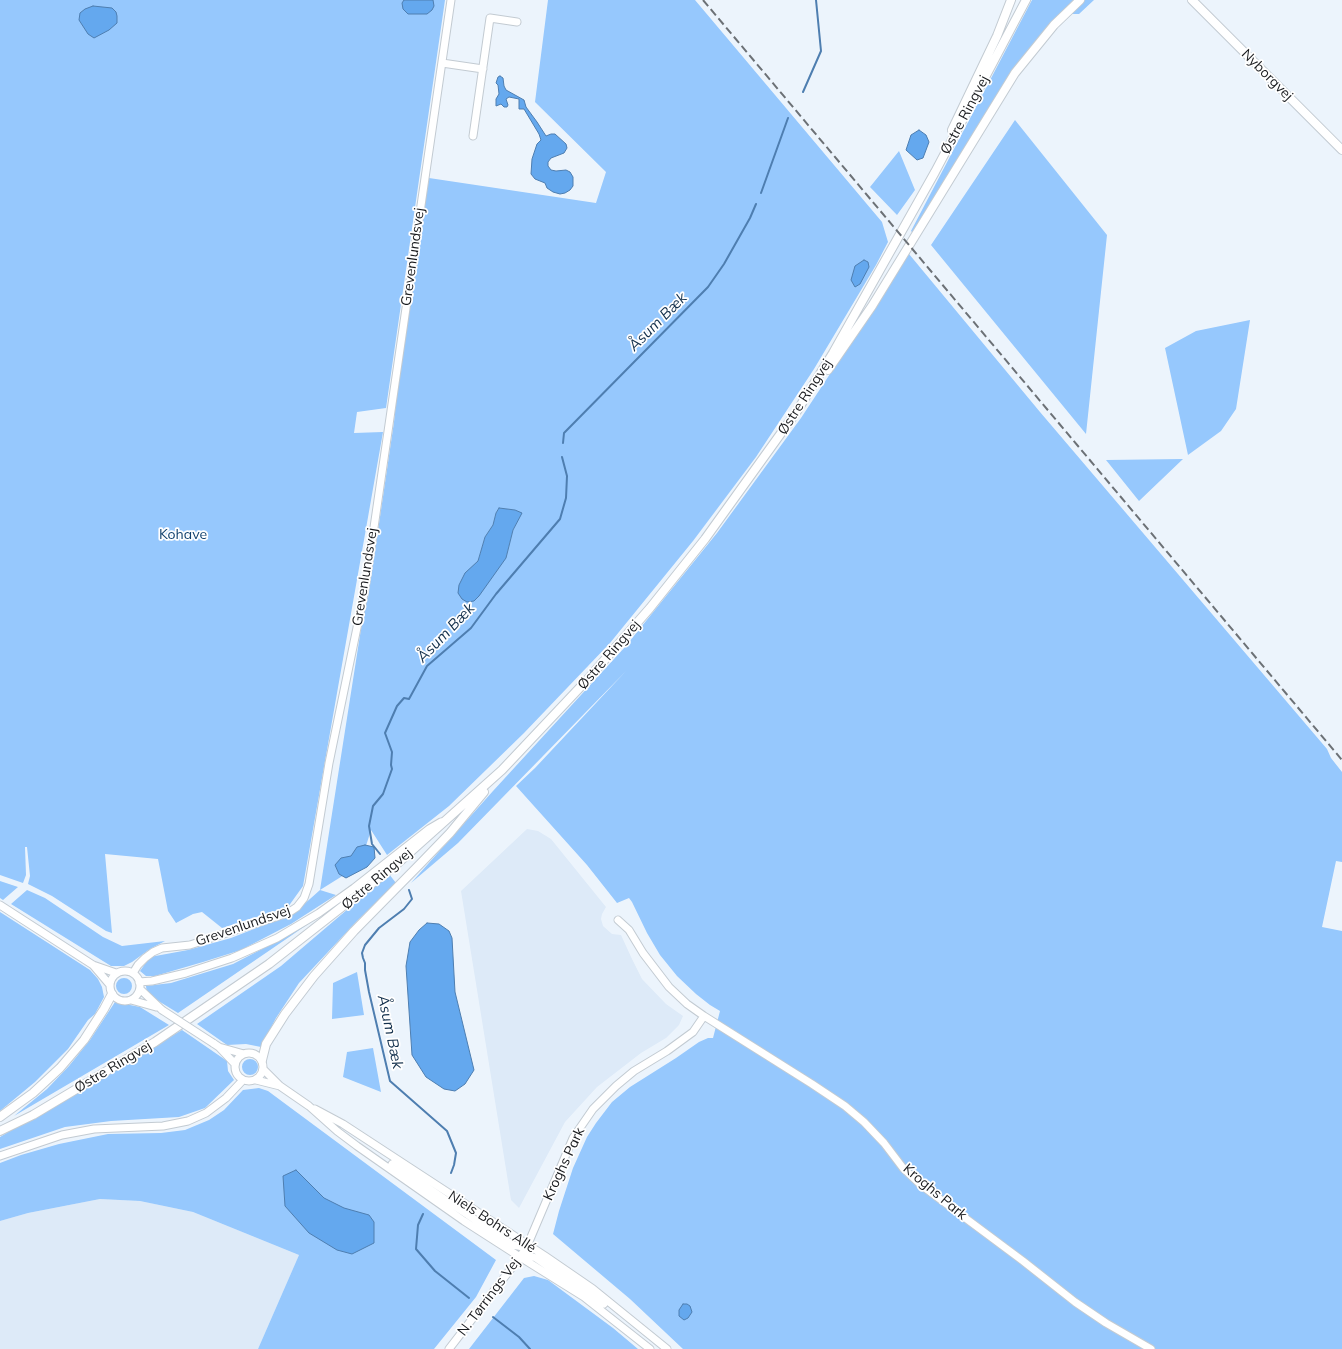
<!DOCTYPE html>
<html>
<head>
<meta charset="utf-8">
<style>
	body { margin:0 }
	canvas { display:block; background:#ecf4fc }
</style>
</head>
<body>
<canvas width="1342" height="1349"></canvas>
<script>
const ctx = document.querySelector('canvas').getContext('2d');
ctx.lineJoin = 'round';
function fillPath(path, color) { ctx.fillStyle = color; ctx.fill(path, 'evenodd'); }
const toPath = rows => new Path2D(rows.map(r => 'M' + r).join(''));
function trace(path, color, width, dash) { ctx.strokeStyle = color; ctx.lineWidth = width; ctx.lineCap = dash ? 'butt' : 'round'; ctx.setLineDash(dash || []); ctx.stroke(path); }
function drawText(font, color, halo, rows, align = 'center') {
  ctx.font = font + ' Mulish,sans-serif'; ctx.lineWidth = 3.5; ctx.setLineDash([]); ctx.textBaseline = 'middle'; ctx.strokeStyle = halo; ctx.fillStyle = color; for (const [text, x, y, turn = 0] of rows) {
    ctx.save(); ctx.translate(x, y); ctx.rotate((+turn || 0) * Math.PI / 180); ctx.textAlign = isNaN(turn) ? turn : align; if (halo) ctx.strokeText(text, 0, 0); ctx.fillText(text, 0, 0); ctx.restore();
  }
}
fillPath(toPath([
	[527,829,538,831,551,839,606,907,602,914,601,919,603,926,612,934,621,935,632,959,642,979,666,1004,683,1016,679,1025,666,1038,641,1053,597,1087,565,1122,519,1208,511,1200,461,891],
	[100,1199,140,1201,193,1212,299,1255,258,1349,0,1349,0,1221,28,1213]
]), '#ddeaf8');
fillPath(toPath([
	[0,0,445,0,386,408,357,412,354,433,383,432,303,886,288,907,222,928,202,912,193,914,176,923,168,911,158,859,105,854,112,933,106,931,52,896,28,884,30,876,27,847,25,847,26,875,23,883,0,875],
	[548,0,695,0,882,222,888,242,876,265,814,369,756,457,693,541,610,643,524,733,449,806,387,855,371,830,360,865,320,890,336,895,291,924,241,950,203,962,155,976,146,976,140,971,150,957,188,950,231,938,287,916,301,907,320,890,366,597,368,598,394,422,397,391,429,178,596,203,606,172,535,102],
	[499,508,515,510,519,517,513,530,506,558,474,566,478,561,485,537,493,525,496,513],
	[1032,0,1075,0,1036,42,913,233,911,231],
	[1085,0,1094,0,1079,14,1071,14],
	[1015,120,1107,235,1086,434,931,245],
	[899,151,915,190,897,215,870,187],
	[909,254,1040,412,1327,749,1331,758,1342,772,1342,862,1336,861,1322,927,1342,931,1342,1349,683,1349,630,1299,553,1234,559,1211,573,1168,587,1137,596,1123,612,1102,630,1087,676,1058,699,1042,708,1038,713,1038,720,1011,710,1005,696,994,677,976,660,955,647,933,632,902,629,898,617,903,587,865,516,786,535,768,627,670,458,843,411,883,493,791,625,647,717,533,801,418],
	[1250,320,1236,409,1221,431,1188,455,1165,348,1196,331],
	[1183,459,1139,501,1106,460],
	[389,874,396,883,357,921,299,983,276,1018,261,1047,246,1044,227,1045,197,1024,281,966],
	[0,881,18,887,3,900,0,898],
	[27,890,45,898,103,937,122,946,165,941,150,949,132,962,124,966,111,966,11,904],
	[0,912,90,970,98,979,102,987,104,997,95,1014,88,1020,68,1049,35,1082,0,1111],
	[314,920,178,1013,147,994,146,986,171,983,233,964,266,947],
	[357,972,364,1015,332,1019,333,983],
	'116 986a8 8 0 1 1 16 0a8 8 0 1 1-16 0Z',
	[115,1002,140,1007,169,1025,14,1116,47,1089,69,1066,90,1040],
	[182,1030,227,1061,228,1071,234,1080,205,1108,179,1117,111,1121,65,1127,0,1149,0,1137],
	[373,1048,381,1092,343,1077,347,1052],
	'242 1067a8 8 0 1 1 16 0a8 8 0 1 1-16 0Z',
	[259,1088,268,1091,496,1260,476,1297,434,1349,258,1349,299,1255,193,1212,140,1201,100,1199,28,1213,0,1221,0,1163,21,1155,59,1144,108,1134,161,1133,185,1130,209,1120,224,1110,243,1090],
	[534,1276,548,1280,613,1328,638,1349,469,1349,524,1278]
]), '#96c8fd');
const water = toPath([
	[404,0,433,0,434,6,432,10,427,14,408,14,403,9,402,3,404,0],
	[93,6,112,8,116,12,117,16,117,23,109,30,94,38,88,34,79,20,80,13,85,9,93,6],
	[500,76,503,78,504,86,506,90,524,100,526,107,537,122,546,136,551,134,555,134,566,144,567,148,564,153,551,158,548,162,548,166,551,170,556,171,566,170,570,172,573,177,573,186,570,190,565,193,560,194,553,192,547,188,545,183,535,179,531,174,532,159,537,144,541,140,539,134,524,109,519,109,519,99,509,97,506,99,508,105,507,107,504,107,501,104,496,106,496,99,499,94,498,85,496,83,498,77,500,76],
	[919,130,926,135,929,142,923,158,917,160,906,150,911,135,919,130],
	[864,260,868,262,869,267,860,284,855,287,851,280,855,266,864,260],
	[499,508,515,510,522,513,513,530,506,558,479,596,474,601,467,602,462,599,458,593,459,585,465,573,478,561,485,537,493,525,496,513,499,508],
	[365,845,374,847,375,858,367,867,346,878,339,874,335,865,341,858,351,856,357,847,365,845],
	[427,923,439,924,449,931,452,938,455,992,474,1070,465,1084,455,1091,444,1089,426,1077,412,1055,406,966,410,942,419,930,427,923],
	[296,1170,324,1198,344,1208,369,1215,374,1222,374,1243,352,1254,337,1250,309,1233,285,1206,283,1176,296,1170],
	[683,1304,687,1304,690,1306,692,1312,688,1318,684,1320,679,1316,679,1310,683,1304]
]);
fillPath(water, '#64a8ee');
trace(water, '#4e7eb0', 1);
trace(toPath([
	[803,92,821,51,816,0],
	[761,193,788,118],
	[563,443,564,433,708,287,724,264,750,218,756,204],
	[380,854,372,844,369,826,373,806,383,794,392,769,391,765,392,752,385,733,397,706,404,698,409,699,427,666,471,628,496,594,560,519,566,498,567,476,562,457],
	[409,890,412,899,404,909,379,928,365,945,362,953,363,958,365,963,365,970,369,992,390,1081,447,1131,456,1153,454,1165,451,1173],
	[423,1214,418,1225,416,1249,435,1271,469,1298],
	[493,1317,519,1337,530,1349]
]), '#4e7eb0', 2);
const minor = toPath([
	[442,63,483,69],
	[473,136,490,18,517,22],
	[0,905,93,965,116,973],
	[618,920,629,930,643,953,669,987,687,1004,704,1016,812,1084,845,1106,864,1122,884,1143,903,1168,921,1185,1023,1261,1075,1302,1106,1323,1151,1349],
	[93,965,110,985],
	'110 986a15 15 0 1 1 30 0a15 15 0 1 1-30 0Z',
	[133,973,138,965,145,958,153,952,162,948,190,945,288,913,297,907,304,898,309,884,329,763,365,589,451,0],
	[139,982,152,981,186,973,232,958,277,938,319,913,354,888,429,829,441,822],
	[140,989,162,1010],
	[131,1000,156,1007],
	[213,1043,219,1047,235,1064],
	[219,1047,244,1054],
	'235 1067a14 14 0 1 1 28 0a14 14 0 1 1-28 0Z',
	[264,1070,280,1086,309,1106,337,1131,357,1146,464,1221,520,1257,584,1297,650,1349],
	[256,1080,280,1086],
	[315,1109,343,1124,545,1256,593,1289,667,1349],
	[0,1156,62,1135,94,1129,163,1126,188,1121,206,1113,226,1098,243,1080],
	[392,1164,513,1245,523,1247,528,1244],
	[520,1257,527,1255,536,1258,604,1304],
	[449,1349,520,1257,528,1244,573,1138,593,1109,616,1086,634,1071,667,1051,693,1032,704,1016]
]);
const major = toPath([
	[1192,0,1342,150],
	[952,130,997,36,1011,0],
	[828,370,872,306,1015,73,1054,25,1080,0],
	[262,1060,266,1044,285,1014,314,976,354,931,420,864,450,833,484,792],
	[0,1117,33,1093,60,1068,84,1040,104,1009,112,994],
	[0,1131,33,1115,155,1042,269,964,398,863,502,770,587,680,650,608,705,539,797,411,833,353,935,172,1026,0]
]);
trace(minor, '#c3cbd2', 9);
trace(major, '#c3cbd2', 10);
trace(minor, '#fff', 7);
trace(major, '#fff', 8);
trace(toPath([
	[703,0,1342,760]
]), '#6c7176', 2, [8, 4]);
const minorBridge = toPath([
	[162,1010,213,1043]
]);
trace(minorBridge, '#c3cbd2', 9, []);
trace(minorBridge, '#fff', 7);
drawText('14px', '#191b1e', '#fff', [
	["Nyborgvej",1267,75,45],
	["Østre Ringvej",965,115,-62],
	["Grevenlundsvej",413,257,-82],
	["Østre Ringvej",805,397,-57],
	["Grevenlundsvej",365,577,-81],
	["Østre Ringvej",609,655,-49],
	["Østre Ringvej",377,879,-40],
	["Grevenlundsvej",243,926,-19],
	["Østre Ringvej",113,1067,-31],
	["Kroghs Park",564,1164,-65],
	["Kroghs Park",935,1192,40],
	["Niels Bohrs Allé",492,1222,33],
	["N. Tørrings Vej",489,1297,-53]
]);
drawText('14px', '#10416e', '#fff', [
	["Kohave",183,535]
]);
drawText('italic 15px', '#13304c', '#fff', [
	["Åsum Bæk",658,322,-45],
	["Åsum Bæk",446,633,-46],
	["Åsum Bæk",390,1032,78]
]);
</script>
</body>
</html>
